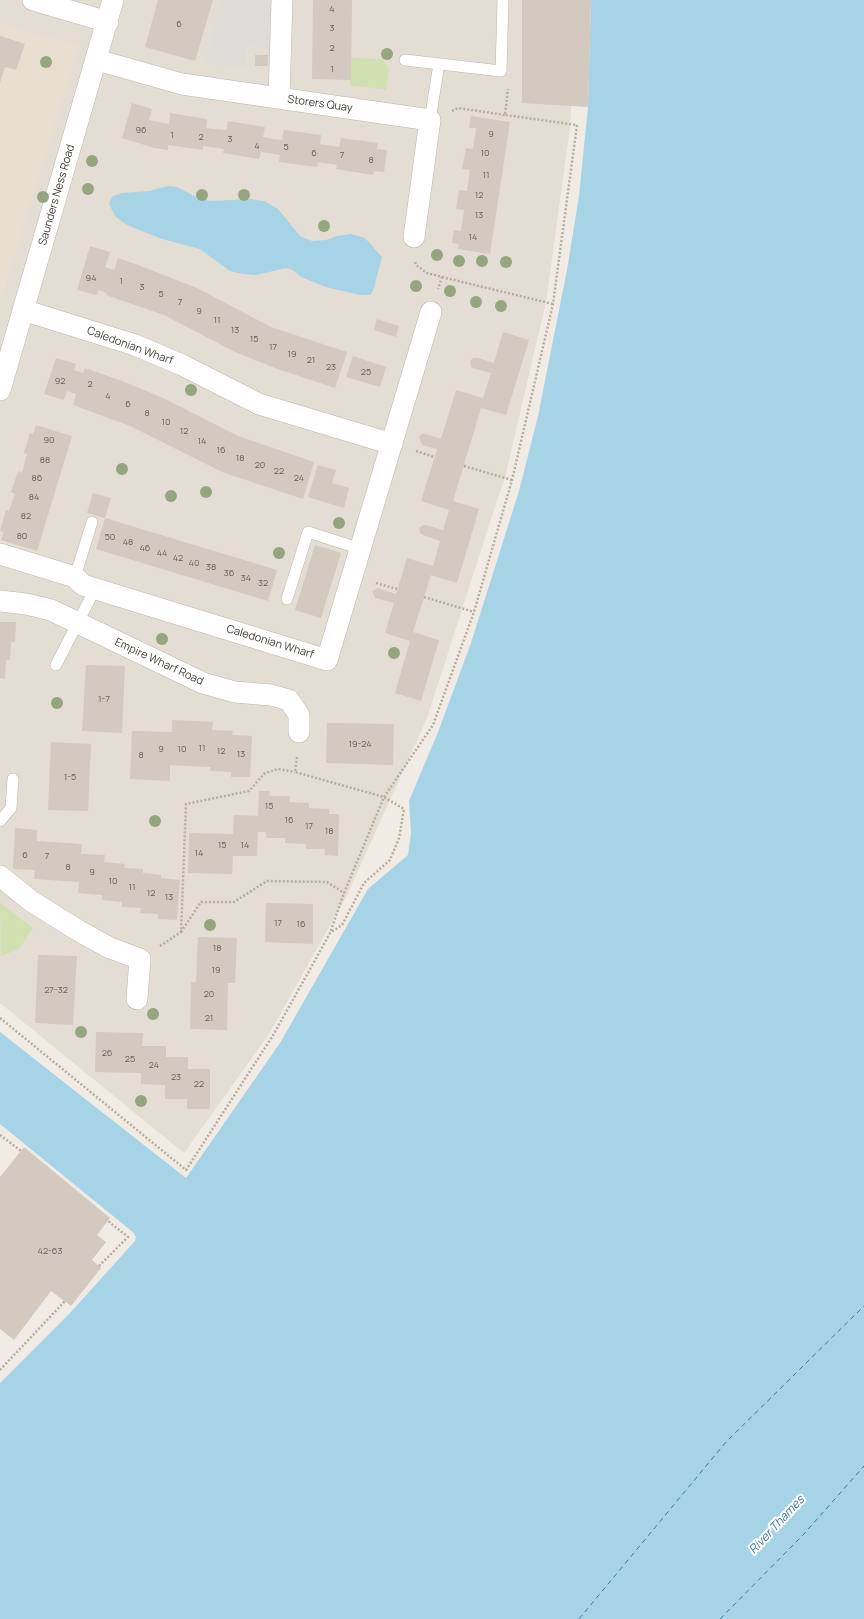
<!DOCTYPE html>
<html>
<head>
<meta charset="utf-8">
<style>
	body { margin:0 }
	canvas { display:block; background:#f0ebe4 }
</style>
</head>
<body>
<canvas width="864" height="1619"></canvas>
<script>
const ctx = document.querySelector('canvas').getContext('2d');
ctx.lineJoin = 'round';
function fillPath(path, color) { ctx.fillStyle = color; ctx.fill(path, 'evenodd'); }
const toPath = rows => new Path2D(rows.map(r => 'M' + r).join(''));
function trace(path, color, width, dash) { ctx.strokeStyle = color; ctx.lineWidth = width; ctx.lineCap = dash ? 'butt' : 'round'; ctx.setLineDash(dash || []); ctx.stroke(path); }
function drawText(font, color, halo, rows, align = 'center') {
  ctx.font = font + ' Manrope,sans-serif'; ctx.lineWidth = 4; ctx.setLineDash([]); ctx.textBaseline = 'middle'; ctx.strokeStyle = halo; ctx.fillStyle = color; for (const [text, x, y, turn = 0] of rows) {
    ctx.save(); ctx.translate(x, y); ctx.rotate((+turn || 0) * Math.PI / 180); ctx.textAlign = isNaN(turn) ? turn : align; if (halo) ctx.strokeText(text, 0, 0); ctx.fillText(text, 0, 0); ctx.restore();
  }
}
fillPath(toPath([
	[0,0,577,0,570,127,546,302,506,473,427,718,347,895,269,1034,184,1153,0,1003]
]), '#e3ddd3');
fillPath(toPath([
	[0,23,79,46,0,303]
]), '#e8dfd0');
fillPath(toPath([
	[351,58,383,59,389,70,386,90,350,85],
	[0,903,33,928,19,949,1,956]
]), '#d0e0b1');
fillPath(toPath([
	[220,0,271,0,271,48,247,46,245,68,205,62]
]), '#dedcd9');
fillPath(toPath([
	[591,0,864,0,864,1619,0,1619,0,1383,70,1313,135,1241,136,1237,134,1233,0,1124,0,1032,186,1178,280,1043,368,889,408,855,411,833,409,801,438,732,471,643,519,491,538,416,567,270,579,196,588,107],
	[168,186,177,187,198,198,210,201,250,199,264,201,278,209,300,236,312,241,326,240,337,236,351,234,365,238,382,257,373,291,370,295,360,295,326,287,301,277,293,270,286,268,256,275,243,274,230,271,200,249,162,239,127,225,116,217,112,210,109,203,113,196,122,193,149,191]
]), '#a7d3e7');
trace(toPath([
	[579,1619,726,1442,864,1306],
	[720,1619,803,1535,864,1466]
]), '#397a99', 1, [5, 4]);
fillPath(toPath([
	[158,0,213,0,195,61,145,47],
	[313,0,352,0,351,80,312,79],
	[522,0,591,0,588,107,522,103],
	[0,36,25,44,16,70,5,67,0,83],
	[255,55,268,55,268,66,255,66],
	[132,103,152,109,149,120,169,124,170,113,207,119,206,128,226,130,228,121,265,127,263,137,273,139,282,140,284,130,321,135,320,144,339,147,341,138,378,143,377,149,387,150,384,172,374,171,373,175,336,169,337,165,318,162,317,167,279,162,280,155,261,152,259,159,223,153,224,149,203,146,203,150,168,145,168,150,154,148,122,138],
	[471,116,510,122,490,254,458,249,459,244,452,243,454,230,461,231,464,210,456,209,459,190,467,191,470,170,462,169,466,148,473,149,476,128,469,128],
	[90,246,110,252,105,267,114,270,118,258,138,265,197,288,271,327,347,352,335,388,275,368,235,352,164,315,106,295,107,293,98,290,97,295,77,290],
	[377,319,399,326,396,337,374,330],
	[503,332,529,340,506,415,481,408,453,501,479,509,457,583,431,575,413,632,439,640,421,701,395,693,410,641,385,633,394,603,375,598,372,591,378,588,396,594,407,558,433,566,440,541,423,535,420,533,419,528,423,525,426,525,443,530,449,510,421,501,437,449,422,445,419,437,422,434,426,434,441,439,456,390,483,398,491,373,475,369,471,367,470,361,473,358,478,358,494,363],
	[353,356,386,367,380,387,346,377],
	[56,358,76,364,74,370,83,373,85,368,125,382,165,399,238,436,314,462,303,499,222,472,130,426,73,405,76,394,67,391,64,400,44,394],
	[36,425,72,436,37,551,1,540,4,532,0,531,6,510,9,511,15,494,11,492,18,471,22,473,27,454,24,453,30,433,33,434],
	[318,465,336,470,332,483,349,488,344,508,308,497],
	[93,493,111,498,105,518,87,513],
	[105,518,277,570,268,601,96,549],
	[315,545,341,553,321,618,295,610],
	[0,622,16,622,15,642,11,642,10,660,6,660,5,679,0,678],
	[86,665,125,666,122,733,82,731],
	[172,720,213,722,212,730,233,731,232,735,252,736,250,777,231,777,231,772,210,771,211,767,170,765,170,781,130,779,132,731,172,732],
	[327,723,394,724,393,765,326,763],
	[51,742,91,744,88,811,48,810],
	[259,791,270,791,269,796,290,796,289,802,309,803,309,808,329,809,329,814,339,814,338,856,324,855,325,849,306,849,306,844,285,843,285,838,266,838,266,832,258,832,257,856,233,856,232,874,188,873,189,833,233,834,234,815,258,816],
	[15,828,37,830,37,841,82,844,81,854,105,855,104,862,125,864,124,868,143,869,143,873,161,875,161,878,180,880,177,920,158,919,158,914,140,913,141,908,122,907,122,902,102,900,102,895,78,893,79,882,34,879,35,870,13,869],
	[266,903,313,904,313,944,265,942],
	[198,937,237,938,235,983,228,983,227,1030,190,1029,191,982,196,982],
	[38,955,77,956,73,1025,35,1023],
	[96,1032,143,1033,142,1046,166,1046,166,1057,188,1057,188,1069,210,1069,210,1109,187,1109,187,1099,165,1099,165,1085,141,1084,141,1073,95,1072],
	[24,1147,110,1218,97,1235,106,1242,92,1260,101,1268,71,1306,51,1291,14,1340,0,1329,0,1177]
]), '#d3c9be');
const service = toPath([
	[405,60,501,71,503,0],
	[430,120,439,64],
	[75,577,92,522],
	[287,599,308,532,361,549],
	[56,665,95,589],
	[0,821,11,808,13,779]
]);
const minor = toPath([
	[33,0,108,22],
	[97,60,182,84,430,120,414,237],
	[279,98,282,0],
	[23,310,135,345,182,365,259,404,392,444],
	[0,390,113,0],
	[0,554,75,577,83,585,327,660,431,312],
	[0,601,26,604,51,610,203,683,235,692,271,695,289,700,299,715,299,732],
	[0,876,31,901,79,931,110,948,140,959,137,999]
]);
trace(service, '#bdb5ab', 12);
trace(minor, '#bdb5ab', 22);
trace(toPath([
	[452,111,458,108,505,115],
	[415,262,416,265,427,273,442,277,438,289],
	[442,277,553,304],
	[416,451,434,457],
	[464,466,512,480],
	[376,583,397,589],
	[424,597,474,612],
	[297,757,295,772,384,797,404,809,399,838,390,860,364,883,342,925,330,933],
	[181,932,201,902,234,902,267,881,327,882,344,893],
	[160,946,181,932,186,804,249,791,265,773,278,769,295,772],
	[0,1018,186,1170,272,1037,308,973,330,933,344,893,384,797,433,725,474,612,512,480,553,304,577,125,505,115,508,89],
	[0,1135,21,1151],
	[99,1266,128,1237,108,1221],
	[0,1370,65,1301]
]), '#baac9b', 2.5, [2, 2]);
trace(service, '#fff', 11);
trace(minor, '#fff', 21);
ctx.fillStyle = '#96a580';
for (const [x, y] of [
	[387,54],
	[46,62],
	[92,161],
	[88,189],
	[202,195],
	[244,195],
	[43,197],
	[324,226],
	[437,255],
	[459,261],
	[482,261],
	[506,262],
	[416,286],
	[450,291],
	[476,302],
	[501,306],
	[191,390],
	[122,469],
	[206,492],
	[171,496],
	[339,523],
	[279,553],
	[162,639],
	[394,653],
	[57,703],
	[155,821],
	[210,925],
	[153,1014],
	[81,1032],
	[141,1101]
]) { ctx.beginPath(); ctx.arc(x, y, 6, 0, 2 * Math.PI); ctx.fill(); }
drawText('9px', '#665e57', null, [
	["4",332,9],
	["6",179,24],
	["3",332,28],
	["2",332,48],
	["1",332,69],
	["96",141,130],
	["9",491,134],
	["1",172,135],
	["2",201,137],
	["3",230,139],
	["4",257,146],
	["5",286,147],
	["6",314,153],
	["10",485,153],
	["7",342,155],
	["8",371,160],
	["11",486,175],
	["12",479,195],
	["13",479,215],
	["14",473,237],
	["94",91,278],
	["1",121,281],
	["3",142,287],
	["5",161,294],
	["7",180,302],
	["9",199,311],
	["11",217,320],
	["13",235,330],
	["15",254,339],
	["17",273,347],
	["19",292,354],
	["21",311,360],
	["23",331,367],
	["25",366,372],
	["92",60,381],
	["2",90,384],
	["4",108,396],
	["6",128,404],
	["8",147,413],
	["10",166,422],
	["12",184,431],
	["90",49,440],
	["14",202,441],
	["16",221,450],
	["18",240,458],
	["88",45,460],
	["20",260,465],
	["22",279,471],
	["86",37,478],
	["24",299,478],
	["84",34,497],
	["82",26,516],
	["80",22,536],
	["50",110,537],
	["48",128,542],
	["46",145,548],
	["44",162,553],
	["42",178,558],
	["40",194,563],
	["38",211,567],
	["36",229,573],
	["34",246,578],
	["32",263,583],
	["1-7",104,699],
	["19-24",360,744],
	["11",202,748],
	["9",161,749],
	["10",182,749],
	["12",221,751],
	["13",241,754],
	["8",141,755],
	["1-5",70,777],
	["15",269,806],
	["16",289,820],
	["17",309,826],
	["18",329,831],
	["15",222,845],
	["14",245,845],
	["14",199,853],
	["6",25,855],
	["7",47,856],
	["8",68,867],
	["9",92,872],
	["10",113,881],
	["11",132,887],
	["12",151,893],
	["13",169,897],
	["17",278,923],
	["16",301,924],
	["18",217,948],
	["19",216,970],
	["27-32",56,990],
	["20",209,994],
	["21",209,1018],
	["26",107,1053],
	["25",130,1059],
	["24",154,1065],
	["23",176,1077],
	["22",199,1084],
	["42-63",50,1251]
]);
drawText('11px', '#413b35', '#fff', [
	["Storers Quay",320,104,8],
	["Saunders Ness Road",57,195,-74],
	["Caledonian Wharf",130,346,20],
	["Caledonian Wharf",270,642,17],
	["Empire Wharf Road",159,662,25]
]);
drawText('italic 12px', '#397a99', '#fff', [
	["River Thames",777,1525,-47]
]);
</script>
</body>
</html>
